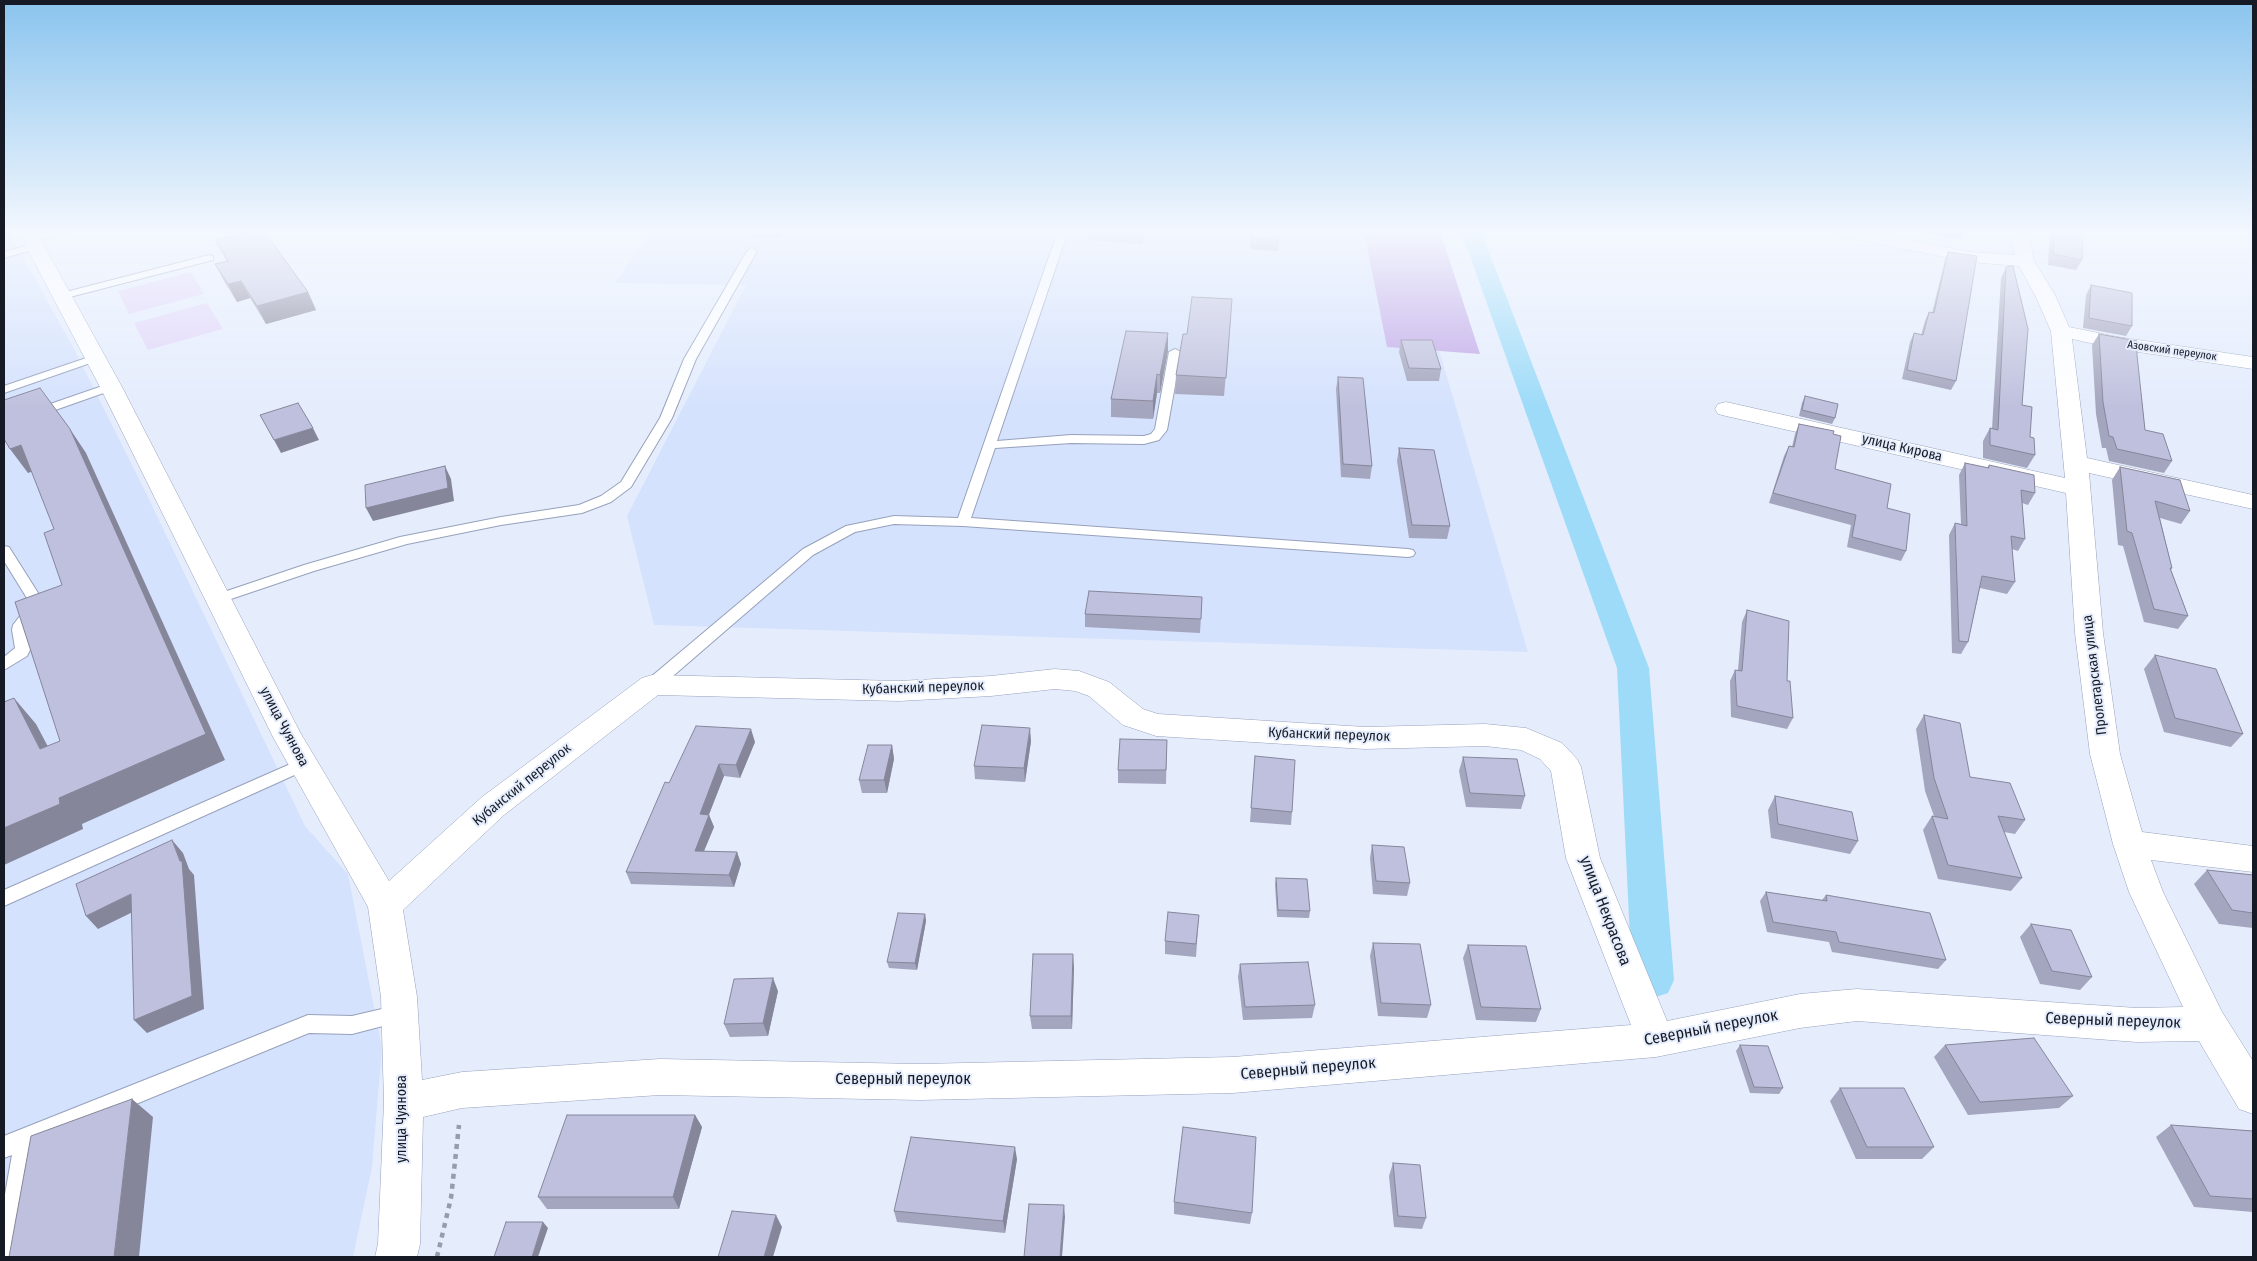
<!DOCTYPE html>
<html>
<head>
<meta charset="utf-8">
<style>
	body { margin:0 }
	#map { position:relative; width:2257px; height:1261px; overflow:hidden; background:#e5edfd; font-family:"Fira Sans Condensed",sans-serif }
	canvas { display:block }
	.frame { position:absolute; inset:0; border:5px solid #161a24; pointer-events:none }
</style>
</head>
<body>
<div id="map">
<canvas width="2257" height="1261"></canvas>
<div class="frame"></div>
</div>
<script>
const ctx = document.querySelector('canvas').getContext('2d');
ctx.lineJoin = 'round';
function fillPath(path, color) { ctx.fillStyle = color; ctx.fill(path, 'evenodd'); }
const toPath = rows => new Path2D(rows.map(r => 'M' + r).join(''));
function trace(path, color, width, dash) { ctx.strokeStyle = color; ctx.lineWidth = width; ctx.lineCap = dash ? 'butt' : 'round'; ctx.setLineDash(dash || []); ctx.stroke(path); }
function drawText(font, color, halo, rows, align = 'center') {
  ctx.font = font + ' "Fira Sans Condensed",sans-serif'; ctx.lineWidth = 4; ctx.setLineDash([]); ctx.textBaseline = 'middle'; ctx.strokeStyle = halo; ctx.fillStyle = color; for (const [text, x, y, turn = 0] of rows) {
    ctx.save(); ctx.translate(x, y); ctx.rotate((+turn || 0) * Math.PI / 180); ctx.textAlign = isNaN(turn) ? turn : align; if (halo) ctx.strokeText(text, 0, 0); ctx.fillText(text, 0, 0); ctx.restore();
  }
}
fillPath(toPath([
	[4,231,8,231,71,343,147,495,305,826,348,874,382,1048,372,1167,353,1257,4,1257],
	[651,231,1404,231,1528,652,654,625,627,516,746,285,615,283]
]), '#d5e2fd');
fillPath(toPath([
	[191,272,204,294,129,314,118,291],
	[207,303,223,329,148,350,134,323]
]), '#e1d4f9');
fillPath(toPath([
	[1364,231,1440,231,1480,354,1387,347]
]), '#c0a7e7');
fillPath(toPath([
	[1461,231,1481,231,1649,668,1674,980,1668,993,1653,998,1638,993,1632,980,1617,668,1461,231]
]), '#9ddbf8');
const service = toPath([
	[52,231,69,231,67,233,32,241,27,238,52,231],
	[1058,231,1068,231,997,441,1071,435,1144,436,1151,434,1155,429,1169,352,1175,349,1181,352,1167,430,1159,440,1144,444,1071,443,995,448,971,518,1408,549,1413,550,1415,553,1413,556,1408,557,963,526,894,524,855,532,813,555,658,689,652,691,646,689,644,685,646,681,803,549,846,526,894,516,958,518,1058,231],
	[36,243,39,244,39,248,4,258,4,252,36,243],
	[752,248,757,251,696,359,672,418,631,487,611,502,582,513,501,525,407,544,314,571,222,602,212,602,210,599,212,596,304,565,400,537,501,517,579,505,601,496,621,482,660,418,684,359,747,251,752,248],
	[209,255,213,256,213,260,62,299,57,296,58,294,209,255],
	[95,355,101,358,99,360,4,393,4,386,95,355],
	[111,383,117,387,115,389,4,428,4,420,111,383],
	[4,546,9,547,45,604,27,626,31,648,27,656,4,670,4,657,15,648,12,630,13,625,30,603,4,561,4,546],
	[304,758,310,760,312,764,310,768,4,906,4,890,304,758],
	[399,1005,406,1008,409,1014,406,1020,352,1034,309,1033,36,1145,17,1257,4,1257,4,1200,12,1155,4,1158,4,1136,308,1015,352,1016,399,1005]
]);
const minor = toPath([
	[18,231,36,231,122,387,301,734,389,881,482,797,642,678,652,675,899,681,991,676,1055,669,1079,671,1109,682,1143,709,1158,714,1365,727,1485,724,1526,728,1562,743,1577,759,1581,767,1600,858,1667,1021,1800,994,1857,989,2137,1008,2183,1007,2129,892,2113,844,2090,754,2075,633,2066,493,1726,416,1718,414,1715,409,1718,404,1726,402,2065,478,2051,331,2035,295,2019,266,1970,262,1840,236,1834,235,1831,231,1865,231,1970,252,2015,255,2012,241,2015,231,2033,231,2030,241,2034,261,2055,295,2069,327,2118,337,2253,357,2253,369,2118,349,2072,339,2087,458,2253,495,2253,509,2089,473,2103,633,2120,754,2142,832,2253,846,2253,872,2151,860,2163,892,2222,1012,2253,1061,2253,1114,2239,1109,2199,1041,2137,1042,1857,1021,1800,1028,1656,1057,1233,1093,920,1100,660,1095,462,1108,423,1117,420,1244,417,1257,375,1257,378,1244,384,1102,381,997,368,907,273,737,100,387,18,231],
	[1055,689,1075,691,1089,696,1123,725,1156,736,1365,749,1485,746,1521,750,1540,759,1551,771,1566,858,1631,1025,1233,1057,920,1064,660,1059,462,1072,422,1080,417,997,403,910,504,815,658,695,899,701,991,696,1055,689]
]);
trace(service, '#96a1bb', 2);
trace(minor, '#96a1bb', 1);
trace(toPath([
	[437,1257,451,1198,459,1125]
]), '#959caa', 4.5, [5, 5]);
fillPath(service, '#fff');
fillPath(minor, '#fff');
fillPath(toPath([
	[751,231,784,231,779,238,752,238],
	[1087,231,1146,231,1142,244,1087,240],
	[1281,231,1278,251,1250,249,1250,238],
	[1914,231,1964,231,1960,239],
	[2050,231,2083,231,2082,260,2076,270,2048,265],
	[215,240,308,292,316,310,266,324,250,298,237,302,224,281,215,264,227,261],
	[1948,252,1956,381,1951,390,1902,379,1910,342,1914,333,1921,335,1925,321,1929,312,1932,313,1945,260],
	[2006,267,2022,405,2035,455,2027,468,1983,458,1983,441,1990,428,1992,429,2001,278],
	[2091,285,2132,326,2126,336,2083,328,2086,295],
	[1231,317,1224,396,1175,394,1176,375,1187,334],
	[2099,334,2137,355,2145,430,2172,461,2164,473,2109,461,2106,448,2102,448,2096,414,2092,345],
	[1401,340,1441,369,1439,381,1407,381,1399,352],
	[1168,351,1160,393,1157,393,1153,419,1111,417,1111,399],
	[1338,377,1372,466,1370,479,1341,477,1336,389],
	[1805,396,1835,418,1832,424,1799,416,1802,403],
	[1799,424,1833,434,1835,469,1887,508,1906,551,1901,561,1847,547,1851,525,1769,503,1784,456,1789,446,1792,447,1795,434],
	[1399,448,1450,526,1447,539,1409,538,1397,461],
	[1965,463,1987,468,1989,465,2035,493,2028,505,2022,503,2025,539,2018,551,2012,549,2015,582,2007,594,1980,588,1968,642,1961,654,1952,653,1949,535,1955,523,1961,524,1959,475],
	[2120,467,2190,511,2181,524,2160,518,2172,568,2171,570,2188,616,2178,629,2144,622,2123,546,2118,545,2112,480],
	[1202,597,1200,633,1085,627,1085,614],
	[1747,610,1787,681,1793,718,1787,729,1731,717,1730,681,1735,670,1738,670,1742,622],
	[2155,655,2243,734,2231,747,2164,732,2144,669],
	[1924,715,1970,777,2025,820,2015,834,2004,832,2022,878,2011,891,1938,879,1923,830,1932,816,1934,816,1925,791,1916,729],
	[1167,740,1166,784,1118,783,1118,770],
	[1031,741,1025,782,975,779,974,766],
	[755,742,740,778,724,776,709,815,714,827,704,851,737,852,741,864,734,887,631,884,626,872,669,783],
	[892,745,894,759,887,793,862,793,859,780],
	[1255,756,1292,812,1291,825,1250,822],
	[1463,757,1525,796,1521,809,1466,807,1459,771],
	[1775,796,1858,841,1850,854,1771,838,1768,810],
	[1372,845,1410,883,1407,896,1373,894,1370,858],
	[2207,870,2253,875,2253,928,2219,924,2194,884],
	[1276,878,1310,911,1309,918,1277,917,1275,884],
	[1766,892,1822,900,1826,895,1946,960,1938,969,1832,952,1829,942,1767,932,1760,901],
	[925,914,926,921,917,970,889,968,887,962],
	[1199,915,1196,957,1165,954,1165,941],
	[2031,924,2092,977,2080,990,2040,984,2020,937],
	[1373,943,1431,1005,1427,1018,1378,1016,1370,956],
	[1468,945,1541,1009,1536,1022,1476,1020,1463,958],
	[1240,964,1315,1005,1312,1018,1243,1020,1238,977],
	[1074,967,1072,1029,1032,1029,1030,1016],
	[778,991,768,1036,730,1037,724,1024],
	[1740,1045,1783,1088,1779,1094,1750,1093,1736,1051],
	[1945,1045,2073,1096,2059,1108,1968,1115,1934,1057],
	[1840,1088,1934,1147,1922,1159,1856,1159,1830,1101],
	[695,1115,702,1127,679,1209,547,1209,538,1197],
	[2171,1125,2253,1131,2253,1212,2194,1207,2156,1137],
	[1017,1159,1005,1233,897,1222,894,1211],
	[1393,1163,1426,1218,1422,1229,1394,1227,1389,1176],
	[1174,1202,1252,1213,1250,1224,1174,1214]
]), '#a4a5be');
fillPath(toPath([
	[778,231,784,231,779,238],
	[1142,231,1146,231,1142,244],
	[241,281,250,298,237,302,228,284],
	[308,292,316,310,266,324,257,306],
	[1168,333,1168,351,1160,393,1160,375],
	[1157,374,1157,393,1153,419,1153,401],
	[313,428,319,440,281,453,274,440],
	[70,429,86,453,225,760,82,824,83,829,4,865,4,828,59,798],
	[21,445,39,469,28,473,10,449],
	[445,466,451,479,454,501,373,521,366,508],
	[14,698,36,724,63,775,40,749],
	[1030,728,1031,741,1025,782,1024,768],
	[751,729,755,742,740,778,736,765],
	[892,745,894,759,887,793,884,780],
	[719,764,724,776,705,824,709,815,714,827,699,863,695,851,700,814],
	[172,840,183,853,189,869,194,875,204,1009,147,1033,134,1020,180,861],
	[737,852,741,864,734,887,729,875],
	[131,894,143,907,98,929,86,916],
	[925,914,926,921,917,970,915,963],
	[1073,954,1074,967,1072,1029,1071,1016],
	[773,978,778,991,768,1036,763,1023],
	[132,1099,153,1117,139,1257,114,1257],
	[695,1115,702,1127,679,1209,673,1197],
	[1015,1147,1017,1159,1005,1233,1003,1221],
	[1064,1205,1065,1217,1062,1257,1060,1257],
	[776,1215,782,1227,773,1257,764,1257],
	[543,1222,548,1228,538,1257,532,1257]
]), '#86869b');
const building = toPath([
	[251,231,264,231,308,292,257,306,241,281,228,284,215,264,228,261,215,240,251,231],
	[1252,231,1280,231,1279,240,1250,238,1252,231],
	[2055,231,2083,231,2082,260,2053,254,2055,231],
	[1948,252,1977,256,1956,381,1907,370,1914,333,1923,335,1929,312,1934,313,1948,252],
	[2013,266,2028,329,2022,405,2032,407,2030,437,2034,438,2035,455,1990,445,1990,428,1998,430,2006,267,2013,266],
	[2091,285,2132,293,2132,326,2089,318,2091,285],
	[1192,297,1232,299,1226,378,1176,375,1183,334,1187,334,1192,297],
	[1126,331,1168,333,1160,375,1157,374,1153,401,1111,399,1126,331],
	[2099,334,2137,341,2137,355,2145,430,2163,434,2172,461,2117,449,2113,437,2109,436,2103,402,2099,334],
	[1401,340,1432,340,1441,369,1409,368,1401,340],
	[1338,377,1363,378,1372,466,1343,464,1338,377],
	[40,388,70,429,206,734,59,798,60,804,4,828,4,702,14,698,40,749,60,741,15,602,62,585,44,533,54,529,21,445,10,449,4,439,4,400,40,388],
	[1805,396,1838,404,1835,418,1802,410,1805,396],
	[298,403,313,428,274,440,260,415,298,403],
	[1799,424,1834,431,1833,434,1841,436,1835,469,1891,484,1887,508,1910,514,1906,551,1852,537,1856,515,1773,493,1789,446,1794,447,1799,424],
	[1399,448,1434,450,1450,526,1412,525,1399,448],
	[1965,463,1989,468,1989,465,2034,475,2035,493,2021,490,2025,539,2011,536,2015,582,1982,576,1968,642,1959,641,1955,523,1967,526,1965,463],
	[445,466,448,488,366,508,365,485,445,466],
	[2120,467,2180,480,2190,511,2155,501,2172,568,2170,568,2188,616,2154,609,2132,533,2127,531,2120,467],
	[1089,591,1202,597,1201,619,1085,614,1089,591],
	[1747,610,1789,621,1787,681,1790,681,1793,718,1737,706,1735,670,1742,671,1747,610],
	[2155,655,2216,669,2243,734,2175,718,2155,655],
	[1924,715,1960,723,1970,777,2010,783,2025,820,1998,816,2022,878,1948,865,1932,816,1948,819,1934,778,1924,715],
	[982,725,1030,728,1024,768,974,766,982,725],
	[696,726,751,729,736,765,719,764,700,814,709,815,695,851,737,852,729,875,626,872,665,782,669,783,696,726],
	[1120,739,1167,740,1166,770,1118,770,1120,739],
	[868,745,892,745,884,780,859,780,868,745],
	[1255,756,1295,760,1292,812,1251,808,1255,756],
	[1463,757,1517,759,1525,796,1470,793,1463,757],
	[1775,796,1852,812,1858,841,1778,824,1775,796],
	[172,840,180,861,182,861,192,996,134,1020,131,894,86,916,76,884,172,840],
	[1372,845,1404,847,1410,883,1376,881,1372,845],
	[2207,870,2253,875,2253,913,2232,910,2207,870],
	[1276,878,1307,879,1310,911,1278,910,1276,878],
	[1766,892,1827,901,1826,895,1930,913,1946,960,1839,942,1836,932,1773,922,1766,892],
	[1168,912,1199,915,1196,944,1165,941,1168,912],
	[898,913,925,914,915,963,887,962,898,913],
	[2031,924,2071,930,2092,977,2052,971,2031,924],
	[1373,943,1420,944,1431,1005,1381,1003,1373,943],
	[1468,945,1526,946,1541,1009,1481,1007,1468,945],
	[1033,954,1073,954,1071,1016,1030,1016,1033,954],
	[1308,962,1315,1005,1245,1007,1240,964,1308,962],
	[773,978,763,1023,724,1024,734,979,773,978],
	[2034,1038,2073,1096,1980,1102,1945,1045,2034,1038],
	[1740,1045,1768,1046,1783,1088,1754,1087,1740,1045],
	[1840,1088,1904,1088,1934,1147,1867,1147,1840,1088],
	[132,1099,114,1257,9,1257,31,1136,132,1099],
	[567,1115,695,1115,673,1197,538,1197,567,1115],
	[2171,1125,2253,1131,2253,1199,2210,1196,2171,1125],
	[1183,1127,1256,1137,1252,1213,1174,1202,1183,1127],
	[911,1137,1015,1147,1003,1221,894,1211,911,1137],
	[1393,1163,1420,1165,1426,1218,1398,1216,1393,1163],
	[1029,1204,1064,1205,1060,1257,1024,1257,1029,1204],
	[732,1211,776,1215,764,1257,718,1257,732,1211],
	[506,1222,543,1222,532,1257,494,1257,506,1222]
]);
fillPath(building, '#bfc0dd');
trace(building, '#86869b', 1);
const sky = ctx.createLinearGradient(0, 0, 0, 407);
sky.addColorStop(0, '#8ac4ee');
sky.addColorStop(0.57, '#f3f7fe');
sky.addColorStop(1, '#f3f7fe00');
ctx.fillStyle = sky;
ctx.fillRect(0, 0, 2257, 407);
drawText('11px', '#161a24', '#e5edfd', [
	["Азовский переулок",2172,351,8]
]);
drawText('14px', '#161a24', '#e5edfd', [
	["улица Кирова",1902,448,13],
	["Пролетарская улица",2095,675,-97],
	["Кубанский переулок",923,688,-2],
	["улица Чуянова",284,727,62],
	["Кубанский переулок",1329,735,2],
	["Кубанский переулок",522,785,-39],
	["улица Чуянова",402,1119,-90]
]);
drawText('16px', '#161a24', '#e5edfd', [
	["улица Некрасова",1605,911,69],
	["Северный переулок",2113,1021,2],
	["Северный переулок",1711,1028,-11],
	["Северный переулок",1308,1069,-5],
	["Северный переулок",903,1080]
]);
</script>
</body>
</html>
